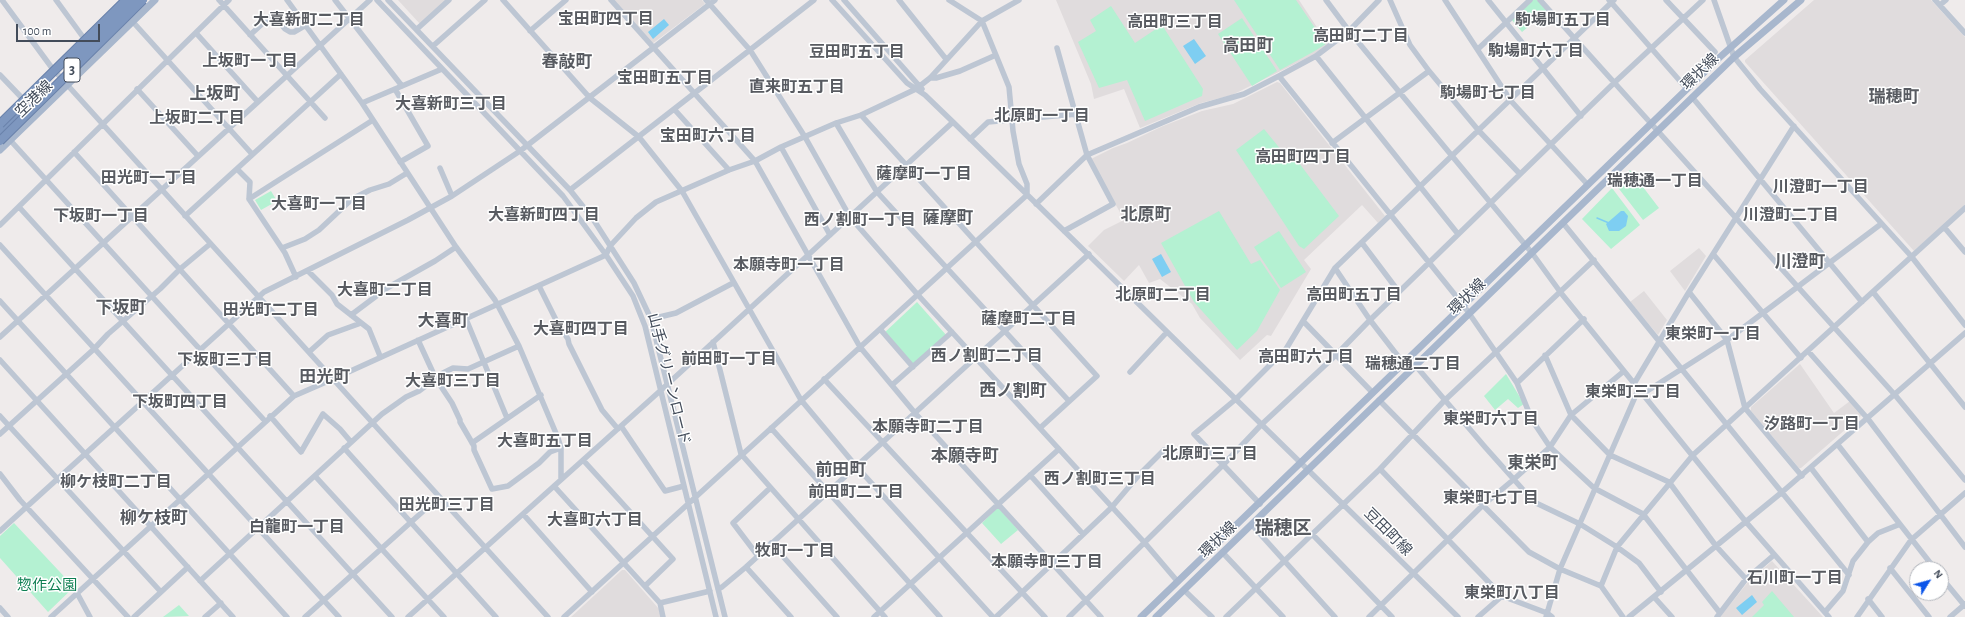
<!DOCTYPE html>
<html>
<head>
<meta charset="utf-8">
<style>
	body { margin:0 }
	#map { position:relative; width:1965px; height:617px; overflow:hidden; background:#efebeb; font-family:"Alegreya Sans",sans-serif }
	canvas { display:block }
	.north { position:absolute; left:1909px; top:561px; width:40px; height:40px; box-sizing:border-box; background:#fff; border:1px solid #b4b7bd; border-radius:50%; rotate:53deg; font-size:11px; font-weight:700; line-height:16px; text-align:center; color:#434c5a }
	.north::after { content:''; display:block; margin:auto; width:14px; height:18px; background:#0b55e9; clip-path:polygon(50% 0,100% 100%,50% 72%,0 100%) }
	.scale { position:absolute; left:16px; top:24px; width:84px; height:18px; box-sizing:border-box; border:2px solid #434c5a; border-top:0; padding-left:5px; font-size:12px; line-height:14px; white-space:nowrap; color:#434c5a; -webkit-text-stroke:3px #fff; paint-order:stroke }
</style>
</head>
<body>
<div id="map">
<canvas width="1965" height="617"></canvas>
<div class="north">N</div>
<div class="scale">100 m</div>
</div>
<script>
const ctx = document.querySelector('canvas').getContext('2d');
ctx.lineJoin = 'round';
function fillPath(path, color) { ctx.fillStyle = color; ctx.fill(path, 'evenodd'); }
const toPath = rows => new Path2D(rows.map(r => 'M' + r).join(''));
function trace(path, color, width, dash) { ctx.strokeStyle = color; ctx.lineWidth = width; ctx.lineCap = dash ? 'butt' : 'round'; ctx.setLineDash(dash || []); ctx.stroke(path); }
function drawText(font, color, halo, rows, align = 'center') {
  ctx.font = font + ' "Alegreya Sans","Noto Sans JP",sans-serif'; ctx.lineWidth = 3; ctx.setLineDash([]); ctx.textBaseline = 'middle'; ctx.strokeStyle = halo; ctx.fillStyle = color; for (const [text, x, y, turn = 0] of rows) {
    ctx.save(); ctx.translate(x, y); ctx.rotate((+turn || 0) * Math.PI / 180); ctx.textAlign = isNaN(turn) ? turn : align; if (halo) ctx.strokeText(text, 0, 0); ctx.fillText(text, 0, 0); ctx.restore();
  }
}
fillPath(toPath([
	[398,0,447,0,420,24],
	[612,0,702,0,705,4,652,44],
	[1056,0,1299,0,1328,44,1315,54,1232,95,1201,103,1140,128,1124,89,1094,99,1091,84],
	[1814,0,1931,0,1965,37,1965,206,1914,251,1745,62,1745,60],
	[1277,82,1280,83,1385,216,1378,223,1362,205,1304,260,1311,269,1271,336,1267,335,1240,360,1200,318,1192,304,1160,279,1149,283,1139,265,1124,281,1088,246,1104,230,1124,220,1091,159,1113,148,1127,143,1163,126,1202,111,1233,104],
	[1699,248,1706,256,1685,291,1670,271],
	[1644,291,1667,320,1658,335,1630,302],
	[1800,364,1834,413,1850,401,1862,415,1801,468,1799,468,1751,411,1751,407],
	[1772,561,1823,617,1720,617,1748,582],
	[622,570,625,570,659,609,661,617,571,617]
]), '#e0dcdd');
fillPath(toPath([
	[1234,0,1296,0,1326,44,1313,52,1280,70],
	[1532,0,1537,0,1547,11,1522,32,1511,19],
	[1111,6,1135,43,1162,25,1203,89,1202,96,1145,121,1127,80,1099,88,1078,42,1096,31,1090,20],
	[1242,18,1277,71,1252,86,1218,34],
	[1264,129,1291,162,1296,159,1339,216,1304,249,1299,246,1236,150],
	[1630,170,1659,208,1643,220,1616,185],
	[1612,188,1640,225,1611,249,1582,219],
	[271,191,277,201,261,210,255,200],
	[1219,211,1251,264,1260,260,1280,290,1257,331,1237,350,1194,302,1161,243],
	[1279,231,1306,272,1281,288,1254,247],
	[917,302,947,336,912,365,883,334],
	[1506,374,1524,404,1518,408,1508,399,1495,410,1484,396],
	[998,507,1018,530,1001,544,982,523],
	[14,523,74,587,48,612,0,558,0,536],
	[1772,591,1794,617,1752,617,1764,605,1762,602],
	[179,605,189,616,163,617]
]), '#b4f1d2');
fillPath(toPath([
	[664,19,669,25,653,39,648,32],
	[1194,39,1206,56,1195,64,1183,46],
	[1621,211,1624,211,1628,216,1626,226,1619,231,1609,231,1606,224],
	[1161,254,1171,272,1162,277,1152,259],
	[1752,595,1757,602,1742,615,1736,608]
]), '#7ecef2');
trace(toPath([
	[1597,218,1609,223]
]), '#7ecef2', 1.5);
const highway = toPath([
	[0,134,20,114]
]);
trace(highway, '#6a82ab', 10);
trace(toPath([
	[2,0,52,68,333,379,294,396,51,617],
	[56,0,83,37],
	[219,0,325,118],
	[287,0,362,103,456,247,495,300,519,346,558,438,561,448,561,479],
	[335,0,402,86],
	[377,0,563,196,606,255,633,296,645,326,716,617],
	[388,0,570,190,593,219,634,283,651,319,725,617],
	[503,0,590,98,639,137,682,191,801,400,856,466,993,617],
	[611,0,755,161,860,347,915,413,1101,617],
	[706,0,750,50,805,137,850,217,918,295,1144,542,1178,582],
	[832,0,907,83,925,95,953,122,1458,617],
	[844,0,922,89],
	[899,0,946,59],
	[1326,0,1349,31,1532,253,1561,293,1746,522,1829,617],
	[1390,0,1410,45,1429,71,1479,131,1520,174],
	[1445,0,1511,101,1588,185],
	[1488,0,1581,116],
	[1540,0,1895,395,1965,480],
	[1609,0,1687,89],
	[1666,0,1715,52],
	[1714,0,1734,57,1760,89,1911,256,1965,325],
	[1935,0,1965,33],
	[1940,5,1946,0],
	[133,22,252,154],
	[417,29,449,0],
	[530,31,566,0],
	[196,33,258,102],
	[250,35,273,14,285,29,290,32,294,32,306,25],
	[433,46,485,0],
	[1057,48,1087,155,1113,204,1064,231],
	[1478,49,1530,0],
	[1316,56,1458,234],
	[0,75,22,98],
	[1279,76,1464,306,1517,383,1532,420,1550,447,1594,488,1643,514,1720,613],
	[930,78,936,78,960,71,996,55],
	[137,89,198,156],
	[395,89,428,146,400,162],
	[1692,97,1862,302],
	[362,103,442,69],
	[674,109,729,170],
	[861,115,1097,376,1040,428],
	[836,123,877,192,1069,401],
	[970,139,988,122,1077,114],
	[10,140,265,421],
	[1332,143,1429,71],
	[781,147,830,235],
	[74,152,294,396],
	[440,168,452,196],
	[237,169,250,182,249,199],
	[570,190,814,0],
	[1036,204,1087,155,1199,107,1244,94,1279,76,1316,56,1349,31,1379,0],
	[19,207,392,617],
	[185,216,341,74],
	[1563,223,1849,575],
	[0,225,229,0],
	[1944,227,1965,252],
	[1362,243,1399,292],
	[0,245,339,617],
	[282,248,305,239,319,230,352,199,370,190,389,184,407,173],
	[1713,254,1801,358],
	[1335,268,1370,320,1404,364],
	[308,271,332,295,337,304,369,329,380,356],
	[296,277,285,253,249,199,373,120],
	[539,286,558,324,568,339,569,344,602,410,618,429],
	[1689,292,1727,340,1745,408,1802,476],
	[1873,292,1965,407],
	[0,301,287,617],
	[351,315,387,288,435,261,456,247],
	[466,319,507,418],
	[651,319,676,313,733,283],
	[1303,321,1373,393],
	[880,329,913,367],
	[0,337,370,0],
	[418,340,436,379,452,403,460,420,460,422,474,446,474,450,492,489,508,486,539,463,550,452,561,448],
	[713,342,741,454,885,617],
	[1808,351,1868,419,1965,547],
	[309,352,328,335,361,323],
	[1545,355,1571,415,1610,455,1669,482,1716,546,1746,579],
	[0,360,233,617],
	[1415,365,1485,447,1534,502,1580,524,1617,547,1639,563,1661,592],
	[1130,372,1167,332],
	[824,379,1045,617],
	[1635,382,1689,292,1794,126],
	[1517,383,1584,319],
	[892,385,952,332],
	[1644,393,1727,340,1881,224],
	[1379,400,1529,552,1560,569,1601,586,1617,547,1693,455,1965,208],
	[0,416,161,592],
	[270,416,301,452,323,414,340,429,351,442],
	[621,426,665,491,684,486],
	[771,428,940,617],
	[0,434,94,349,108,334,160,289,180,269,210,244],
	[472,443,541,395],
	[1838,445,1935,569],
	[344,448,496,617],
	[583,460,673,559,645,586],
	[1811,468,1868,542],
	[1380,469,1502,596,1547,613,1552,617],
	[0,474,20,500,128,617],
	[1030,475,1083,534],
	[315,476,444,617],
	[554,486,660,603,663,617],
	[1260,504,1194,434,1236,399,1286,349,1335,268,1614,0],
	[523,514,592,592],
	[1252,525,1335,617],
	[0,531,264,292,408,220,452,196,520,151,715,0],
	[1313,535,1392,617],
	[771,543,837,617],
	[1223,553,1283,617],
	[758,556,733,523,770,488],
	[746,567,791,617],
	[1890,568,1929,617],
	[1941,577,1965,606],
	[200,581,382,414,406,397,419,391,443,373,453,368,468,369,519,346],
	[1601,586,1623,617],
	[718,589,722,587,746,567,1089,254],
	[1184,590,1212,617],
	[77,593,90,617],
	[1654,597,1672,617],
	[1868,599,1882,617],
	[660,603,710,591],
	[0,608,8,617],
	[1825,612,1843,591,1853,561,1868,542,1878,533,1898,525],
	[134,617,188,567],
	[205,617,221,603],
	[305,617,439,497],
	[408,617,660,391,953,122],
	[548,617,333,379,606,255,610,246,636,218,656,202,729,170,755,161,781,147,836,123,861,115,916,89,930,78,982,21,1019,0],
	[564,617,1027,195,1027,184,1019,164,1013,131,1009,87,982,21,949,0],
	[874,617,1059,449],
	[996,617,1111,508,1139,475,1164,450],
	[1069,617,1223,465,1261,425,1335,356,1370,320,1615,82,1703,0],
	[1226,617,1380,469,1444,401,1594,260],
	[1369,617,1482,506,1513,480,1550,447,1571,415,1624,371],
	[1478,617,1502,596],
	[1546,617,1560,569,1639,388],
	[1629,617,1781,493,1965,333],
	[1717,617,1746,579,1774,555],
	[1857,617,1911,540,1965,493],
	[1950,617,1965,604]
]), '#bdc6d3', 5.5);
trace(toPath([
	[0,150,155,0],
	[1141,617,1720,57,1784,0],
	[1156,617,1734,57,1801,0]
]), '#a8b7cd', 7);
trace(highway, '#7e97bf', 8);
const highwayBridge = toPath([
	[76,58,135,0],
	[0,124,126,0],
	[0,141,143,0]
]);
trace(highwayBridge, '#6a82ab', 10, []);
trace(highwayBridge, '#7e97bf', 8);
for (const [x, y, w] of [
	[72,70,16]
]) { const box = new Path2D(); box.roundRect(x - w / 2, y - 12, w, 24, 3); ctx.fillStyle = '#fff'; ctx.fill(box); trace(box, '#434c5a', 1); }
drawText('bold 14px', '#434c5a', null, [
	["3",72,70]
]);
drawText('15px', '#434c5a', '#fff', [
	["環状線",1700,72,-44],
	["空港線",34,99,-44],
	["環状線",1467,297,-44],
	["山手グリーンロード",669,379,76],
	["豆田町線",1388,532,45],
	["環状線",1218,540,-44]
]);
drawText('15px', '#0f7f53', '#fff', [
	["惣作公園",47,585]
]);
drawText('bold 16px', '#585b61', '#fff', [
	["宝田町四丁目",606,19],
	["大喜新町二丁目",309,20],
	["駒場町五丁目",1563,20],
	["高田町三丁目",1175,22],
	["高田町二丁目",1361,36],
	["駒場町六丁目",1536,51],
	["豆田町五丁目",857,52],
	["上坂町一丁目",250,61],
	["宝田町五丁目",665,78],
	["直来町五丁目",797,87],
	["駒場町七丁目",1488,93],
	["大喜新町三丁目",451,104],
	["北原町一丁目",1042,116],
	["上坂町二丁目",197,118],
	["宝田町六丁目",708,136],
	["高田町四丁目",1303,157],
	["薩摩町一丁目",924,174],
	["田光町一丁目",149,178],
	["瑞穂通一丁目",1655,181],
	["川澄町一丁目",1821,187],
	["大喜町一丁目",319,204],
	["大喜新町四丁目",544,215],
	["川澄町二丁目",1791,215],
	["下坂町一丁目",101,216],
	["西ノ割町一丁目",860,220],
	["本願寺町一丁目",789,265],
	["大喜町二丁目",385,290],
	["北原町二丁目",1163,295],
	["高田町五丁目",1354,295],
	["田光町二丁目",271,310],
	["薩摩町二丁目",1029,319],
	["大喜町四丁目",581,329],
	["東栄町一丁目",1713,334],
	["西ノ割町二丁目",987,356],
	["高田町六丁目",1306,357],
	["前田町一丁目",729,359],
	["下坂町三丁目",225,360],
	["瑞穂通二丁目",1413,364],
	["大喜町三丁目",453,381],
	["東栄町三丁目",1633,392],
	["下坂町四丁目",180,402],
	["東栄町六丁目",1491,419],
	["汐路町一丁目",1812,424],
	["本願寺町二丁目",928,427],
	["大喜町五丁目",545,441],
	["北原町三丁目",1210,454],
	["西ノ割町三丁目",1100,479],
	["柳ケ枝町二丁目",116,482],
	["前田町二丁目",856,492],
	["東栄町七丁目",1491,498],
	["田光町三丁目",447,505],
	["大喜町六丁目",595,520],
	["白龍町一丁目",297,527],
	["牧町一丁目",795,551],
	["本願寺町三丁目",1047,562],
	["石川町一丁目",1795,578],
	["東栄町八丁目",1512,593]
]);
drawText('bold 17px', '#585b61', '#fff', [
	["高田町",1248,46],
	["春敲町",567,62],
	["上坂町",215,94],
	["瑞穂町",1894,97],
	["北原町",1146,215],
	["薩摩町",948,218],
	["川澄町",1800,262],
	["下坂町",121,308],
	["大喜町",443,321],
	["田光町",325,377],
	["西ノ割町",1013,391],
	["本願寺町",965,456],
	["東栄町",1533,463],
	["前田町",841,470],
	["柳ケ枝町",154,518]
]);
drawText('bold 19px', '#585b61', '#fff', [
	["瑞穂区",1283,528]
]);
</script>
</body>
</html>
